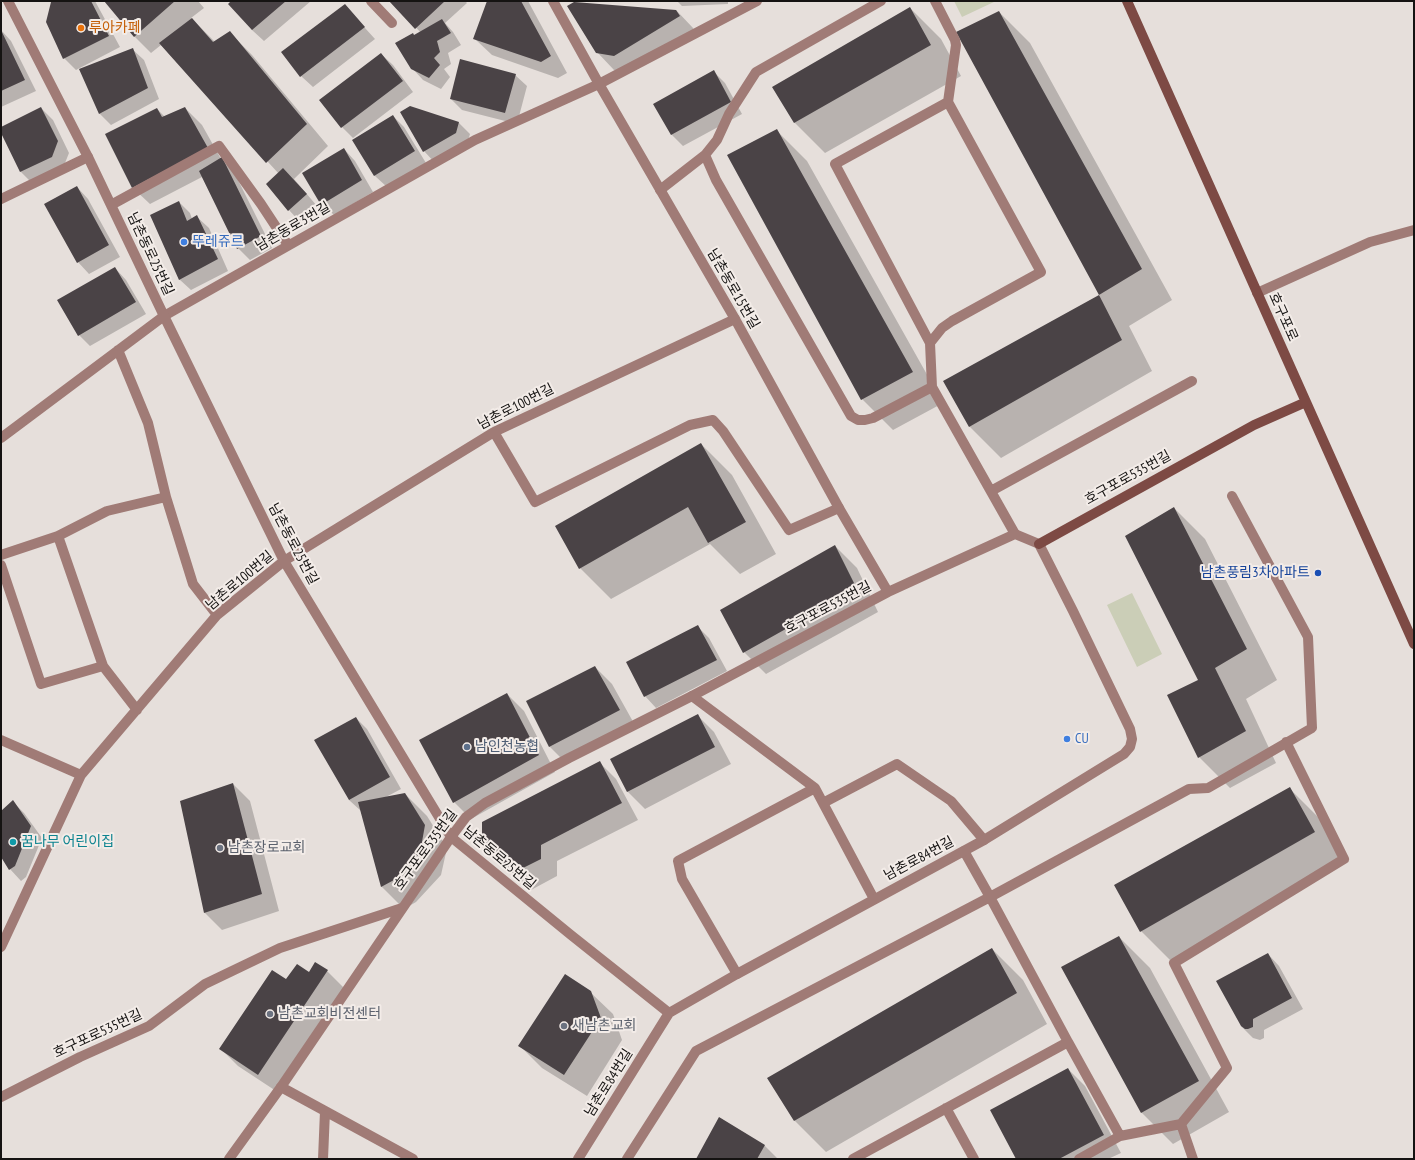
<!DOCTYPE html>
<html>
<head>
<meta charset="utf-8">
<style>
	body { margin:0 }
	#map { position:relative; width:1415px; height:1160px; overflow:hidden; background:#e6dfdb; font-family:"PT Sans Narrow",sans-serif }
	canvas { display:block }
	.frame { position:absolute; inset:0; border:2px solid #151312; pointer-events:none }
</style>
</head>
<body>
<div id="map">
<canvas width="1415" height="1160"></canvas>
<div class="frame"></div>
</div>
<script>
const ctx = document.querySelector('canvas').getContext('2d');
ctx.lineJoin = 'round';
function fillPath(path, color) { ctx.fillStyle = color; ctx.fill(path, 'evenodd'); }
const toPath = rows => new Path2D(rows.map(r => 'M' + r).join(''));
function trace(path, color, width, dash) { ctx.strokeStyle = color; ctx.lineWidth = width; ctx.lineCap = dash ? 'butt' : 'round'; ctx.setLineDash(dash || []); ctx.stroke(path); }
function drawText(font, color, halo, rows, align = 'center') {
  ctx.font = font + ' "PT Sans Narrow","Noto Sans KR",sans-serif'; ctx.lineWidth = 4; ctx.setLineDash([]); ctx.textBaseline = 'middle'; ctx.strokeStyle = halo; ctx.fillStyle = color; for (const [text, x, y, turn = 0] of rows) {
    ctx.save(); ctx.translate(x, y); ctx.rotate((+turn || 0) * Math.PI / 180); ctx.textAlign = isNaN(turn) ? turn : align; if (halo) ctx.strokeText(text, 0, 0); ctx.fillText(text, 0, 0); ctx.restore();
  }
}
fillPath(toPath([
	[954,1,996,1,962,17],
	[1132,593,1162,654,1137,667,1107,605]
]), '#cbceb7');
fillPath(toPath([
	[55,1,95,1,120,47,76,70,64,58,47,22],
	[106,1,198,1,204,8,191,18,215,42,230,33,252,55,328,146,294,179,317,206,300,222,289,210,279,174,161,45,151,53,134,36],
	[233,1,311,1,264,41,252,30],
	[392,1,465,1,467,3,445,23,453,32,461,45,448,53,451,64,444,69,450,77,441,89,423,80,412,68,415,36,421,33],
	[488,1,528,1,567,73,558,78,492,55,475,39],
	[677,1,728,1,728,4,682,6],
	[345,6,375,39,313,87,301,76,283,52],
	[910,8,941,39,961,76,825,153,794,122],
	[676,10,693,28,696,33,632,72,614,70,597,52],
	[999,12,1030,43,1172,300,1129,326,1152,371,1001,458,970,427,945,381,1100,295,958,33],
	[1,30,11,41,36,91,1,107],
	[132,49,144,60,159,99,111,125,100,114,80,70],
	[381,54,393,65,413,92,353,138,342,127],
	[714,72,725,83,742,114,683,146,672,135,655,104],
	[515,75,527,86,517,124,462,110,451,99],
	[410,107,459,123,470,134,467,144,435,163,424,151],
	[41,108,53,120,69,153,63,168,32,183,21,172,1,131,1,128],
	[185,108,202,125,221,159,233,170,272,248,250,260,238,248,202,177,150,204,133,188,157,109,165,117],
	[393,116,404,127,426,163,387,187,375,176,353,140],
	[776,130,807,161,943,403,893,430,862,399],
	[344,149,355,161,373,192,334,215,322,204],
	[77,187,88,199,120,257,89,274,78,262],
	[179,202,190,213,192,219,197,217,209,228,228,271,191,290,179,279],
	[115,268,126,280,146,314,90,346,79,335],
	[701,444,732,475,776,554,740,574,710,544,611,599,580,568],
	[1174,508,1205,539,1277,680,1246,699,1276,763,1230,788,1199,757,1199,680],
	[835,546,857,568,878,612,766,674,744,652],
	[698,627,709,638,727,671,656,708,645,696],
	[595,667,612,684,636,727,567,764,550,747,528,702],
	[507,694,524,711,555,772,471,819,454,802],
	[697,715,714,732,731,764,645,809,628,792,612,760],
	[356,718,367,729,401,789,386,797,405,794,427,816,447,848,441,875,416,902,404,909,382,887,361,811,349,800],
	[599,762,616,779,638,820,557,861,557,876,531,890,483,846],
	[233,784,250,801,279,911,222,930,205,913],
	[1290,789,1321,820,1345,863,1172,962,1141,931],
	[13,802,24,813,42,838,26,877,21,881,10,869,1,855,1,813],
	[1119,937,1150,968,1229,1112,1173,1144,1142,1113],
	[992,949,1023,980,1047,1024,826,1152,795,1121,769,1078],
	[1268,954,1279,966,1303,1009,1264,1030,1264,1038,1260,1040,1253,1038,1241,1026],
	[327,971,344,988,276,1091,238,1066,221,1049,286,981,309,973],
	[590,992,613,1014,622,1040,587,1096,542,1068,520,1046],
	[1068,1069,1085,1086,1121,1153,1108,1159,1017,1159],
	[720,1118,765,1146,778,1159,697,1159]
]), '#0003');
fillPath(toPath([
	[53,1,91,1,109,36,63,59,46,22,51,2],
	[104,1,175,1,134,37],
	[231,1,286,1,252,30,228,4],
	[389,1,445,1,415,29],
	[487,1,521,1,551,56,541,62,473,39],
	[574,2,676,10,680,16,614,56,596,53,567,6],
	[345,4,365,27,300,77,281,52],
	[910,7,931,45,794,123,772,87],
	[999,11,1142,269,1099,295,956,32],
	[192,18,213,42,230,31,307,124,266,163,159,43],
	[442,19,451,33,437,41,440,52,434,58,440,65,429,78,411,69,395,43,413,33,414,35],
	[1,30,25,80,1,91],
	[133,48,148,88,99,114,79,69],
	[381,53,403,81,341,128,319,100],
	[460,59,516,74,505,113,450,99],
	[714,70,731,102,671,135,653,104],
	[410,106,459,122,456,133,423,152,400,112],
	[41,107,58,141,52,157,20,172,1,133,1,127],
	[185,107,208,148,132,188,105,134,157,108,162,117],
	[393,115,415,151,374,176,352,140],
	[777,129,913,372,861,400,727,155],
	[344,148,362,180,321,205,302,173],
	[222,157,261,236,237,249,199,171],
	[283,168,307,194,288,211,266,184],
	[77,186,109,245,77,263,44,204],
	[179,201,187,221,197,215,218,259,179,280,150,215],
	[115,267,136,302,78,336,57,300],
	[1099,295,1122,340,969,427,943,381],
	[701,443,746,522,708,543,688,507,579,569,555,526],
	[1174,507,1247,649,1215,668,1246,731,1198,758,1167,695,1198,680,1125,536],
	[835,545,857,589,743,653,720,610],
	[698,625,717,660,644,697,626,662],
	[595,666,620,710,549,747,526,701],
	[507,693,539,755,453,803,419,740],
	[698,714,715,747,627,792,610,759],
	[356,717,390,777,349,800,314,740],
	[600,761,622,803,541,845,541,859,513,873,482,846,482,822],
	[233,783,262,894,204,913,180,801],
	[1290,787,1315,832,1140,932,1114,885],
	[405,793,425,825,420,853,394,880,381,887,358,802],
	[13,800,31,826,15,866,9,870,1,857,1,811],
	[1119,936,1199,1081,1141,1113,1061,967],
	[992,948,1017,993,794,1121,767,1078],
	[1268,953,1292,998,1253,1019,1253,1027,1248,1029,1245,1029,1241,1026,1216,981],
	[315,962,328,970,258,1075,219,1049,272,970,286,979,297,964,309,972],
	[565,974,591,991,601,1018,564,1075,518,1046],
	[1068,1068,1104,1135,1059,1159,1016,1159,990,1110],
	[719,1117,765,1145,757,1159,696,1159]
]), '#4a4346');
trace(toPath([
	[371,1,392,23],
	[935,1,955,40,956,45,948,102],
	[705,155,716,180,851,416,858,420,865,420,873,418,932,387],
	[660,190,705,155,717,140,729,114,756,72,881,1],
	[1,199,88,157],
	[1257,293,1370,242,1414,230],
	[930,343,835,164,948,102,1041,272,952,321,942,328,930,343,932,387,1015,534],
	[118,350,148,423,166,497,193,584,217,615],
	[494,432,535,502,690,425,713,420,723,431,789,530,839,508],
	[1,438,164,316,475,140,599,84,757,1],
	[991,491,1192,381],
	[1,555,58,536],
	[1,565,41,684,103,666],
	[692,696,815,788,678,861,682,879,737,974],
	[137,710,103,666,58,536,107,511,166,497],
	[1,740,81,775],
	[815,788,874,899],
	[823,803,897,764,951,801,984,840],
	[964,851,990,897,1189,789,1208,788,1312,728,1308,637,1232,496],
	[1,947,81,775,217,615,284,561,494,432,735,319],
	[281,1087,413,1159],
	[1,1097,80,1057,149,1026,205,984,280,948,402,908],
	[946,1108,974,1159],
	[1181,1124,1227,1068,1174,963,1344,859,1286,742],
	[1120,1136,1181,1124,1193,1159],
	[323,1159,325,1111],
	[627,1159,696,1051,990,897,1068,1042],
	[853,1159,1068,1042,1120,1136,1079,1159]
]), '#a07b76', 10);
trace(toPath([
	[8,1,88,157,164,316,284,561,451,837,571,935,669,1013],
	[553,1,599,84,735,319,839,508,888,592],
	[111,205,219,146,261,204,288,245],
	[229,1159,281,1087,451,837,466,817,485,803,569,758,692,696,888,592,1015,534,1039,544,1073,611,1130,729,1132,739,1130,747,1124,754,984,840,737,974,669,1013,578,1159]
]), '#a07b76', 10);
trace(toPath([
	[1127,1,1414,644],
	[1039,544,1254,425,1306,402]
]), '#7d4a44', 10);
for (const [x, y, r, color] of [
	[81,28,4,"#e8710a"],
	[184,242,4,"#3f7fe0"],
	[1318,573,4,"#1a4fb4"],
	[1067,739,4,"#3f7fe0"],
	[467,747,4,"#5c6f8a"],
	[13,842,4,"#0f9aa8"],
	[220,848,4,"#6b7280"],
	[270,1014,4,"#6b7280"],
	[564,1026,4,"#6b7280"]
]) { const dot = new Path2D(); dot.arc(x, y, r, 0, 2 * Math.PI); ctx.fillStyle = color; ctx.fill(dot); trace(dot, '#f3ece8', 1.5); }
drawText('14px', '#c56008', '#f3ece8', [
	["루아카페",89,28]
], 'left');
drawText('14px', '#151312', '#f3ece8', [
	["남촌동로3번길",293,227,-30],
	["남촌동로25번길",150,254,65],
	["남촌동로15번길",733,289,60],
	["호구포로",1283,317,66],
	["남촌로100번길",516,407,-27],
	["호구포로535번길",1128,478,-29],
	["남촌동로25번길",293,544,62],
	["남촌로100번길",240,581,-40],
	["호구포로535번길",828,608,-28],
	["호구포로535번길",426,850,-54],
	["남촌동로25번길",499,858,40],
	["남촌로84번길",919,859,-28],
	["호구포로535번길",98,1034,-25],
	["남촌로84번길",609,1083,-58]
]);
drawText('14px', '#366cbe', '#f3ece8', [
	["뚜레쥬르",192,242],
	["CU",1075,739]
], 'left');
drawText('14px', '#164399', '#f3ece8', [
	["남촌풍림3차아파트",1310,573]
], 'right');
drawText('14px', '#4e5e75', '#f3ece8', [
	["남인천농협",475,747]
], 'left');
drawText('14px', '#0d838f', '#f3ece8', [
	["꿈나무 어린이집",21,842]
], 'left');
drawText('14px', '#5b616d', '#f3ece8', [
	["남촌장로교회",228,848],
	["남촌교회비전센터",278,1014],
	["새남촌교회",572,1026]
], 'left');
</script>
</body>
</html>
